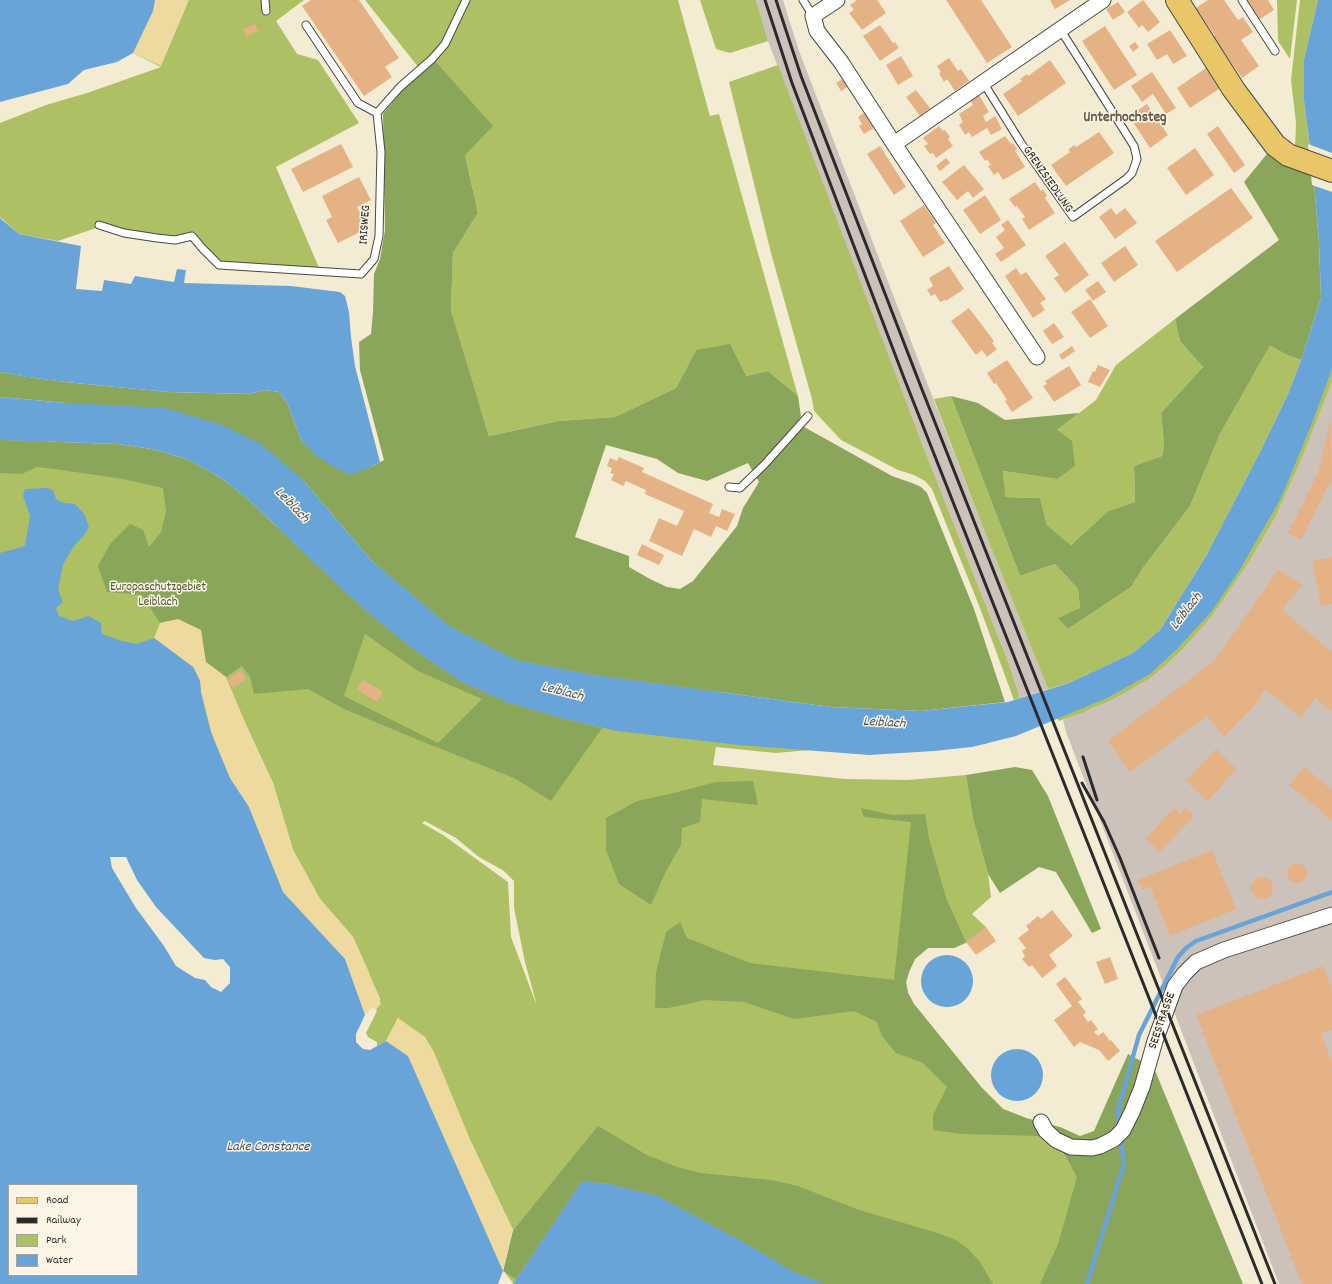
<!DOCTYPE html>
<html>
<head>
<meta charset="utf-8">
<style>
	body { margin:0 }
	#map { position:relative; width:1332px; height:1284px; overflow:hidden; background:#f3ecd3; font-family:Dekko,sans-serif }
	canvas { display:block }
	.legend { position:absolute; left:8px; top:1184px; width:130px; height:92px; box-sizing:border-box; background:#fcf5e5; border:1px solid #a8a49b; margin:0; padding:5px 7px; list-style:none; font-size:12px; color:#2b2b2b }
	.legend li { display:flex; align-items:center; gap:8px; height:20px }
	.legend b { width:20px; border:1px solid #a8a49b }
</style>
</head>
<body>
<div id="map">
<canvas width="1332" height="1284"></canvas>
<ul class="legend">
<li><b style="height:5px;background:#e9c769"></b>Road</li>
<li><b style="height:5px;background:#2b2b2b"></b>Railway</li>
<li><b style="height:11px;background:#adc064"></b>Park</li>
<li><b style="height:11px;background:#69a4d9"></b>Water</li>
</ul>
</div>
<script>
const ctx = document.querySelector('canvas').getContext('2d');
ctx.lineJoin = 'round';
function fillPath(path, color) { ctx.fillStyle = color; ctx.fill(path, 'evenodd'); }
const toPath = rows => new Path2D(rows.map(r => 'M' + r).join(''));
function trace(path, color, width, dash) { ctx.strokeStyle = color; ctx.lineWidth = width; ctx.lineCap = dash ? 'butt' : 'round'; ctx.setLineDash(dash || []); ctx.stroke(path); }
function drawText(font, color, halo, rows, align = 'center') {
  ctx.font = font + ' Dekko,sans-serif'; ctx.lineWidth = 3; ctx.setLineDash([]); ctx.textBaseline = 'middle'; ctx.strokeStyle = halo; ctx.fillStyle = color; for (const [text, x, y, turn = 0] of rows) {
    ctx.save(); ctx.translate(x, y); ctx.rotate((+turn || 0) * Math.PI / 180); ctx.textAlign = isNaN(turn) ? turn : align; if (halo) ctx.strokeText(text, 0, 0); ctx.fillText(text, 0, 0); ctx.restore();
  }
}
fillPath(toPath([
	[756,0,783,0,799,51,980,520,1048,689,1020,698,1009,664,923,446,768,41],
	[1332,382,1332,1284,1279,1284,1066,732,1063,720,1094,708,1168,663,1184,648,1213,615,1249,562,1276,516,1302,458]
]), '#ccc2b9');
fillPath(toPath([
	[155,0,304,0,276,21,297,54,318,60,359,123,276,167,319,268,222,262,205,246,195,232,176,237,99,227,58,241,19,234,0,217,0,123,46,105,87,93,161,67,133,53,153,11],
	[365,0,463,0,444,42,419,68],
	[468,0,678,0,710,116,719,114,798,396,768,371,746,376,696,350,676,388,615,417,558,421,489,436,451,310,453,253,478,213,465,155,434,60],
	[700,0,756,0,768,41,730,53,716,49],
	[1277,0,1297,0,1290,59,1278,41],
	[1300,0,1318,0,1304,59,1304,101,1311,156,1295,150,1296,123,1291,80],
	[1332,0,1332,382,1302,458,1276,516,1249,562,1213,615,1184,648,1168,663,1150,678,1133,688,1113,699,1082,713,1059,721,1056,716,985,744,880,753,810,750,776,753,716,747,713,765,845,779,908,780,966,775,973,819,988,874,991,897,972,914,986,927,969,942,954,948,928,948,915,959,909,972,906,982,908,993,914,1004,982,1088,1003,1109,1026,1118,1059,1146,1071,1167,1230,1284,514,1284,505,1273,521,1245,597,1128,513,1230,472,1144,398,1018,386,1041,377,1046,377,1042,368,1037,366,1033,377,1011,376,1009,378,1007,380,999,353,937,320,899,293,850,273,783,247,727,0,803,0,423,801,723,1046,704,1170,635,1320,350],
	[425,821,456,838,479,857,504,871,514,881,514,908,525,962,537,1006,511,937,508,882,443,835,422,823],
	[778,65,923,446,1009,664,1020,698,1014,700,980,608,932,489,925,481,914,475,898,470,841,440,814,411,812,399,771,253,729,82],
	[1175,319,1180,341,1203,367,1161,413,1164,444,1162,456,1134,466,1135,502,1108,511,1071,545,1047,525,1040,498,1004,497,1003,471,1057,479,1057,430,1096,400,1116,365],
	[1270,344,1287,355,1301,360,1288,394,1260,452,1206,556,1160,630,1133,653,1069,683,1048,689,980,520,934,399,951,396,1020,576,1055,564,1078,589,1080,608,1068,629,1131,587,1143,568,1190,506,1220,434]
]), '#adc064');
fillPath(toPath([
	[434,60,493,126,465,155,478,213,453,253,451,310,489,436,558,421,615,417,676,388,696,350,730,344,746,376,768,371,798,396,801,416,797,423,892,476,912,483,921,487,927,493,974,609,1005,702,921,711,831,707,593,675,516,660,449,626,371,560,303,480,67,403,0,397,0,372,28,377,65,382,168,392,249,394,265,390,279,392,287,403,302,442,371,467,384,460,360,370,359,342,371,334,373,312,374,274,380,259,385,230,383,114,402,91],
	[606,445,657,459,678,473,707,481,748,463,759,482,743,508,737,526,693,581,680,589,667,587,650,579,629,567,629,556,575,537],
	[1271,149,1313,170,1319,243,1321,298,1301,360,1287,355,1270,345,1220,434,1190,506,1143,568,1131,587,1068,629,1058,618,1080,608,1078,589,1055,564,1020,576,951,396,978,403,1005,420,1079,413,1057,430,1072,441,1075,466,1057,479,1003,471,1005,497,1040,498,1047,525,1071,545,1108,511,1135,502,1134,466,1162,456,1164,444,1161,413,1203,367,1180,341,1175,319,1279,240,1244,182],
	[0,440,118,444,152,449,187,459,221,478,248,499,343,590,377,620,416,651,460,681,506,702,565,719,602,728,551,801,514,778,421,741,344,709,308,689,254,694,250,677,242,666,226,677,206,662,178,619,160,623,142,595,107,592,98,566,110,544,130,524,143,530,149,547,161,532,166,511,163,488,123,479,55,469,37,467,22,474,0,473],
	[365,634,418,671,482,699,438,743,344,696],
	[1015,767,1032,770,1048,796,1101,929,1092,933,1056,872,1039,867,1000,893,988,874,973,819,966,775],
	[753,781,758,805,702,799,700,822,682,828,681,845,666,871,651,905,619,884,606,850,606,818,637,801,670,794,716,782],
	[861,808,892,815,925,814,929,838,946,898,966,942,954,948,928,948,915,959,909,972,906,982,908,993,914,1004,982,1088,1003,1109,1026,1118,1060,1127,1080,1136,1094,1131,1128,1054,1154,1068,1243,1284,1040,1284,1058,1244,1077,1177,1059,1146,1040,1136,962,1134,933,1130,933,1115,947,1087,923,1063,896,1053,882,1036,877,1022,854,1011,794,1019,744,1002,704,1000,688,1004,668,1008,655,1008,656,973,666,932,680,922,687,938,750,963,894,980,911,822,864,817],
	[598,1126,647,1155,677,1167,701,1173,771,1180,798,1186,859,1210,938,1233,956,1240,968,1249,980,1262,993,1284,825,1284,792,1271,745,1243,658,1196,609,1184,582,1181,516,1279,503,1271,513,1230]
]), '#8aa65a');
fillPath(toPath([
	[155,0,189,0,161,66,133,53,153,11],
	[178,619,201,630,206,662,226,677,253,741,273,783,293,850,320,899,353,937,368,970,381,1004,376,1009,373,1008,370,1009,365,1015,345,959,283,892,249,807,230,778,211,732,201,692,200,680,193,667,154,638,160,623],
	[398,1018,425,1037,434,1052,472,1144,513,1230,503,1271,408,1056,386,1041]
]), '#eeda9e');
fillPath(toPath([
	[0,0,155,0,153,11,133,53,117,62,84,70,68,84,0,102],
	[1318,0,1332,0,1332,369,1312,423,1281,498,1239,571,1211,612,1177,649,1150,674,1107,698,1016,736,972,747,934,751,869,755,739,745,617,731,565,719,506,702,460,681,416,651,377,620,343,590,248,499,221,478,187,459,152,449,118,444,0,440,0,397,67,403,166,408,222,425,261,444,303,480,371,560,449,626,516,660,593,675,831,707,921,711,1008,702,1069,683,1133,653,1160,630,1206,556,1260,452,1288,394,1301,360,1321,298,1319,243,1313,170,1304,101,1304,59],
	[0,218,19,234,81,246,76,289,102,291,104,280,131,284,135,276,174,282,177,269,186,270,184,283,291,286,340,292,345,296,349,312,351,337,355,366,380,462,371,467,350,475,334,467,317,456,302,442,287,403,279,392,265,390,249,394,168,392,65,382,27,377,0,372],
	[47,488,53,490,56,499,64,503,75,504,84,514,89,526,85,534,74,546,63,564,58,590,63,602,56,608,59,616,73,621,89,616,101,623,102,634,122,641,137,644,154,638,193,667,200,681,201,693,211,732,230,778,249,807,283,892,345,959,365,1015,356,1034,356,1042,363,1049,370,1050,386,1041,408,1056,503,1271,498,1284,0,1284,0,553,25,546,30,516,23,496,25,489],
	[110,857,126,857,137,880,156,907,204,958,215,960,223,959,230,967,230,983,221,992,211,987,205,980,195,978,176,966,164,946,136,908,112,868],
	[9,1185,137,1185,137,1275,9,1275],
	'921 981a26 26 0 1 1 52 0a26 26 0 1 1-52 0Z',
	'991 1075a26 26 0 1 1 52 0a26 26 0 1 1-52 0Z',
	[582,1181,609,1184,658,1196,745,1243,792,1271,825,1284,513,1284]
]), '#69a4d9');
fillPath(toPath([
	[1308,144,1332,153,1332,192,1312,185]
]), '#f3ecd3');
trace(toPath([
	[1119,1124,1118,1110,1139,1035,1178,957,1186,948,1196,941,1332,892],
	[1087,1284,1124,1164,1121,1143]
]), '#69a4d9', 4.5);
fillPath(toPath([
	[311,0,359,0,399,58,385,67,392,77,364,96,302,6],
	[857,0,877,0,886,13,862,30,849,13,854,10,850,5],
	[946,0,981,0,1012,47,987,63],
	[1050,0,1070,0,1055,9],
	[1143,0,1160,22,1148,32,1142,25,1139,28,1127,12],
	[1208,0,1224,0,1238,20,1243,17,1253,32,1241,40,1259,66,1242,78,1213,37,1215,36,1196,8],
	[1247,0,1268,0,1274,10,1260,19],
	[1118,2,1125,12,1113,20,1106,9],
	[255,24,258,31,246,36,243,29],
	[880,25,893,43,895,42,899,48,880,61,863,36],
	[1105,26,1137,75,1114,90,1082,41],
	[1170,30,1187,56,1173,64,1167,54,1157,60,1147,44],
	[1135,42,1139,47,1133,52,1129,46],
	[901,56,913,76,898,85,886,65],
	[949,58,958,71,961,69,969,81,955,91,947,79,944,82,939,73,941,72,937,66],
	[1050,60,1066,83,1018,116,1003,94,1022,81,1020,79,1027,74,1028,76],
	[1206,68,1219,89,1190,108,1177,88],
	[1152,72,1176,108,1166,114,1153,94,1142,102,1131,86],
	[844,78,850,85,841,91,836,83],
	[916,90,930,108,920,116,906,97],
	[979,95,989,112,983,116,986,122,995,116,1002,129,991,135,987,128,972,137,969,132,965,135,959,125,963,122,959,114,973,105,970,100],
	[1147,104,1168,135,1150,148,1129,116],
	[864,113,874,128,864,134,859,126,862,124,858,117],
	[939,126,943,131,945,130,950,137,948,139,953,146,936,158,933,153,930,154,924,146,928,144,923,138],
	[1218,126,1245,165,1234,173,1207,134],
	[1099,132,1114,153,1066,186,1051,165,1070,152,1068,150,1074,145,1076,147],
	[1005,136,1011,144,1013,143,1017,149,1015,151,1025,167,1003,180,998,172,994,175,988,166,991,165,987,159,985,161,979,152],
	[341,144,353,167,303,192,291,169],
	[880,146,906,187,894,195,867,154],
	[1195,148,1214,175,1186,195,1167,168],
	[946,158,950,163,940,171,936,166],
	[964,165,984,189,973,198,968,191,957,200,942,182],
	[359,177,371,200,357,207,368,228,338,243,326,220,332,217,322,196],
	[1035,182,1041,191,1043,189,1047,196,1045,198,1055,213,1029,230,1022,219,1025,217,1017,206,1015,207,1009,199],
	[1231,188,1253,218,1177,272,1155,241],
	[985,195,1001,220,980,234,963,210],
	[924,205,936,223,933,225,945,243,923,257,900,221],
	[1111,208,1116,215,1125,208,1137,223,1115,239,1099,217],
	[1008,220,1026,245,1001,262,995,254,1004,248,996,237,1005,230,1001,225],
	[1065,242,1089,275,1065,293,1054,278,1059,275,1045,256],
	[1125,246,1138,265,1114,282,1101,263],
	[949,266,964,289,946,301,945,300,940,302,935,294,931,296,927,290,933,286,929,278],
	[1016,268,1021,275,1026,272,1046,299,1040,303,1045,310,1033,318,1005,276],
	[1098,281,1106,292,1093,301,1085,290],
	[1090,299,1108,326,1090,338,1071,312],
	[969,308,994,341,992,343,997,349,987,357,982,350,976,355,951,321],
	[1054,323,1064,337,1052,344,1043,331],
	[1072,346,1075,351,1062,360,1059,355],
	[1007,360,1033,398,1012,412,1005,401,1007,400,996,383,994,384,987,373],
	[1098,365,1110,370,1100,387,1088,382,1093,371,1095,372],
	[1069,366,1081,385,1054,402,1043,386,1047,384,1045,381],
	[1331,417,1332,478,1301,540,1288,533,1319,470],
	[619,457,644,468,642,472,713,504,709,513,719,517,722,509,735,514,727,531,716,526,711,537,694,529,682,556,649,541,659,518,677,526,684,511,645,494,646,490,626,481,623,486,611,480,614,474,610,473,612,468,607,466,610,458,617,461],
	[642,544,664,555,659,565,637,555],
	[1332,557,1332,604,1321,606,1312,561],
	[1278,570,1302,585,1282,610,1332,652,1332,711,1315,698,1301,717,1265,689,1258,702,1224,737,1207,716,1130,772,1108,741,1214,661],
	[241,670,247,679,233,688,227,680],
	[363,680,383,692,377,702,357,689],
	[1216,749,1237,769,1207,801,1186,781],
	[1304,767,1332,790,1332,820,1289,785],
	[1174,808,1180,814,1185,808,1194,816,1160,852,1146,838],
	[1212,850,1236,909,1170,936,1150,886,1142,890,1138,880],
	'1287 873a10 10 0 1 1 20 0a10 10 0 1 1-20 0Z',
	'1251 888a11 11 0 1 1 22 0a11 11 0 1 1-22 0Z',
	[1052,910,1073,936,1049,955,1057,966,1042,978,1032,965,1029,967,1022,959,1025,956,1022,951,1026,948,1018,938,1029,930,1026,926,1038,916,1041,919],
	[986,927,996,941,976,955,966,942],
	[1110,957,1118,979,1105,984,1096,962],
	[1323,966,1332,989,1332,1030,1321,1034,1332,1062,1332,1283,1329,1284,1302,1284,1196,1015],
	[1065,977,1082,999,1078,1002,1086,1012,1083,1015,1088,1022,1091,1020,1098,1029,1094,1032,1098,1036,1103,1032,1110,1041,1111,1040,1120,1051,1108,1061,1099,1050,1080,1042,1074,1047,1054,1020,1072,1006,1056,984]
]), '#e5b286');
const lane = toPath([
	[265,0,266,11],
	[803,0,813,16],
	[1242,0,1275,51],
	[306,25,358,103,377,113],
	[983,82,1021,143,1073,217,1126,179,1132,173,1137,159,1134,146,1060,29],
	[99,225,124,233,157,238,175,240,192,236,203,249,219,265,361,274,374,259,379,236,381,152,377,113,400,87,432,59,445,44,466,0],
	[729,487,740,488,764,465,808,416]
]);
const street = toPath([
	[837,0,813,16,817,31,841,62,894,144,1103,0],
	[894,144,1037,357],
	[1041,1122,1046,1131,1056,1140,1071,1147,1092,1148,1100,1146,1114,1139,1123,1130,1132,1112,1142,1087,1155,1041,1175,986,1184,974,1196,962,1224,950,1332,915]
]);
const primary = toPath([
	[1177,0,1234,90,1275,145,1288,155,1332,171]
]);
trace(lane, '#494844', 9);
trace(street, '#494844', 17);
trace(primary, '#494844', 24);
trace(lane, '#fff', 7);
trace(street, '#fff', 15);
trace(primary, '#e9c769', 22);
trace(toPath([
	[765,0,792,83,904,378,1262,1284],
	[776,0,801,76,921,387,1275,1284],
	[1083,757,1097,800],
	[1082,783,1104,822,1120,858,1159,958]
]), '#2b2b2b', 3);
drawText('13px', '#2b2b2b', '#fcf5e5', [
	["GRENZSIEDLUNG",1047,180,55],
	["IRISWEG",366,225,-86],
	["SEESTRASSE",1163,1021,-71]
]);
drawText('13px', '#52583c', '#fcf5e5', [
	["Europaschutzgebiet",158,588],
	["Leiblach",158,603]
]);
drawText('italic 14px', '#415568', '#fcf5e5', [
	["Leiblach",291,506,46],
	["Leiblach",1187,612,-52],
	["Leiblach",562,693,14],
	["Leiblach",884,724,3],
	["Lake Constance",268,1148]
]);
drawText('bold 15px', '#6c5a4b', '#fcf5e5', [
	["Unterhochsteg",1125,119]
]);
</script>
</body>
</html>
